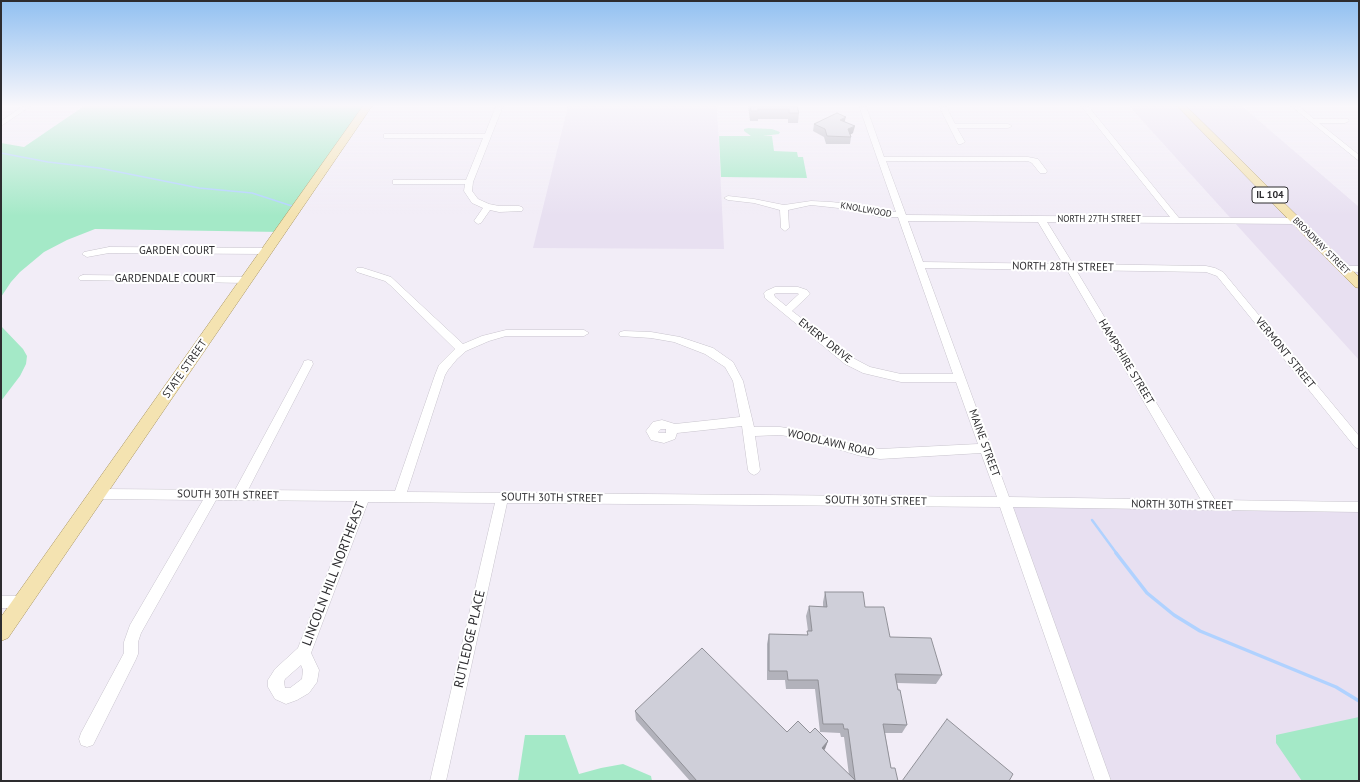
<!DOCTYPE html>
<html>
<head>
<meta charset="utf-8">
<style>
	body { margin:0 }
	#map { position:relative; width:1360px; height:782px; overflow:hidden; background:#f2edf7; font-family:"PT Sans",sans-serif }
	canvas { display:block }
	.frame { position:absolute; inset:0; border:2px solid #2d2c2f; pointer-events:none }
</style>
</head>
<body>
<div id="map">
<canvas width="1360" height="782"></canvas>
<div class="frame"></div>
</div>
<script>
const ctx = document.querySelector('canvas').getContext('2d');
ctx.lineJoin = 'round';
function fillPath(path, color) { ctx.fillStyle = color; ctx.fill(path, 'evenodd'); }
const toPath = rows => new Path2D(rows.map(r => 'M' + r).join(''));
function trace(path, color, width, dash) { ctx.strokeStyle = color; ctx.lineWidth = width; ctx.lineCap = dash ? 'butt' : 'round'; ctx.setLineDash(dash || []); ctx.stroke(path); }
function drawText(font, color, halo, rows, align = 'center') {
  ctx.font = font + ' "PT Sans",sans-serif'; ctx.lineWidth = 4; ctx.setLineDash([]); ctx.textBaseline = 'middle'; ctx.strokeStyle = halo; ctx.fillStyle = color; for (const [text, x, y, turn = 0] of rows) {
    ctx.save(); ctx.translate(x, y); ctx.rotate((+turn || 0) * Math.PI / 180); ctx.textAlign = isNaN(turn) ? turn : align; if (halo) ctx.strokeText(text, 0, 0); ctx.fillText(text, 0, 0); ctx.restore();
  }
}
fillPath(toPath([
	[568,106,717,106,724,249,533,248],
	[1129,106,1242,106,1359,207,1359,360],
	[1000,502,1359,507,1359,781,1098,781]
]), '#e8e0f1');
fillPath(toPath([
	[84,106,368,106,280,232,95,229,67,240,44,252,20,272,11,282,1,297,1,143,24,147],
	[748,128,772,129,780,132,779,134,763,136,772,136,774,151,797,152,798,157,803,157,807,178,721,177,719,136,751,136,744,131,744,129],
	[1,326,23,349,27,356,26,364,20,376,1,401],
	[1359,717,1359,781,1302,781,1276,743,1276,735],
	[525,735,565,735,579,774,601,768,623,764,651,776,652,781,518,781]
]), '#a4e9c7');
trace(toPath([
	[1,153,48,162,99,168,199,188,252,193,295,207]
]), '#b0d2ff', 1.5);
trace(toPath([
	[1092,520,1117,554]
]), '#b0d2ff', 2.5);
trace(toPath([
	[1116,553,1147,593,1174,615,1200,631,1336,687,1359,701]
]), '#b0d2ff', 3.5);
const minor = toPath([
	[23,106,31,106,1,126,1,121,23,106],
	[496,106,503,106,473,182,472,191,478,199,489,204,499,206,519,206,522,207,523,209,522,211,499,212,490,210,481,223,478,224,474,221,483,208,472,203,464,191,465,184,393,184,393,180,466,180,483,138,384,138,384,134,485,134,496,106],
	[859,106,866,106,884,157,1028,157,1038,159,1047,171,1046,173,1040,173,1032,163,1028,161,886,161,906,215,1170,217,1081,106,1088,106,1179,218,1296,218,1300,221,1296,224,1047,222,1073,264,1206,266,1215,268,1223,272,1359,436,1359,449,1355,447,1217,276,1206,272,1076,270,1215,500,1359,502,1359,512,1013,507,1111,781,1095,781,1000,507,507,503,446,781,430,781,495,503,368,502,311,653,319,670,317,682,309,693,297,700,286,704,275,699,268,687,268,680,275,669,298,648,356,501,216,500,141,633,138,642,138,654,136,659,93,745,87,747,81,745,79,739,81,733,124,653,124,642,130,625,203,500,98,499,94,498,92,494,94,490,98,489,235,490,303,364,304,361,308,360,312,361,313,364,248,490,395,491,435,375,439,365,455,349,390,285,385,281,357,272,355,270,357,268,363,268,391,277,463,344,482,336,506,330,584,330,589,333,584,336,506,336,489,341,466,351,457,359,448,370,445,375,407,492,997,497,981,453,880,459,861,456,800,438,780,435,755,436,760,470,758,473,754,475,750,473,748,470,742,426,677,433,675,439,664,443,651,440,646,431,653,422,662,420,675,424,740,417,733,381,725,367,705,354,674,342,651,338,620,336,619,334,620,332,624,331,651,332,680,337,713,348,733,362,743,381,754,427,780,427,800,430,861,446,880,449,978,444,956,382,901,382,863,373,845,364,765,298,764,293,766,291,775,287,798,287,807,290,810,294,808,296,792,311,853,358,870,367,901,374,953,374,898,217,879,217,857,210,811,205,788,210,789,228,785,231,781,228,780,210,754,203,728,200,724,198,728,196,754,199,784,205,811,201,831,202,858,205,879,211,896,212,859,106],
	[908,221,1038,222,1063,264,923,262,908,221],
	[925,268,1067,270,1201,500,1009,497,925,268],
	[777,293,797,293,799,294,786,306,775,297,774,294,777,293],
	[661,429,666,429,666,433,659,433,658,432,661,429],
	[301,665,303,670,302,679,290,688,285,688,284,682,285,679,301,665],
	[939,106,946,106,955,124,1008,124,1012,126,1008,128,957,128,965,142,961,144,958,144,939,106],
	[1291,106,1299,106,1314,119,1348,119,1349,121,1345,123,1319,123,1359,155,1359,161,1291,106],
	[109,247,267,248,271,251,267,254,109,253,87,257,82,254,84,252,109,247],
	[1345,266,1359,266,1359,272,1342,271,1340,269,1342,267,1345,266],
	[83,275,247,277,252,280,247,283,80,280,78,278,80,276,83,275],
	[1,596,22,596,27,597,29,602,27,607,22,608,1,608,1,596]
]);
const major = toPath([
	[363,106,372,106,8,638,1,641,1,617,363,106],
	[1177,106,1186,106,1359,277,1359,288,1355,287,1177,106]
]);
trace(minor, '#c8c4cd', 1);
trace(major, '#aa9762', 1);
fillPath(minor, '#fff');
fillPath(major, '#f4e3b1');
fillPath(toPath([
	[748,106,797,106,799,113,798,123,788,123,788,119,758,119,758,121,750,121],
	[845,121,853,133,850,135,851,137,850,144,826,144,824,137,813,131,814,124],
	[825,592,865,607,890,637,942,675,936,684,897,683,907,725,902,733,885,733,891,768,898,781,690,781,636,720,635,711,787,732,810,733,828,741,824,750,849,775,844,737,841,737,840,733,820,732,815,689,786,689,785,680,767,680,767,644,769,634,807,635,808,631,806,616,809,606,823,607,823,602]
]), '#b2b2bb');
fillPath(toPath([
	[846,117,844,124,840,120],
	[855,126,853,133,847,136,848,129],
	[828,741,825,749,819,756,822,748]
]), '#919198');
const building = toPath([
	[750,106,797,106,799,113,789,113,789,109,758,109,758,111,751,111,750,106],
	[837,113,846,117,840,120,855,126,848,129,851,137,827,136,825,129,814,124,837,113],
	[825,592,863,592,865,607,884,607,890,637,931,638,942,675,895,674,898,690,900,690,907,725,883,724,891,768,895,768,898,781,697,781,635,711,702,648,787,732,798,721,810,733,815,728,828,741,822,748,855,780,848,729,844,729,843,724,823,724,818,680,788,680,787,671,769,671,769,634,808,635,807,631,812,631,809,606,827,607,825,592],
	[947,719,1013,774,1009,781,902,781,947,719]
]);
fillPath(building, '#cfcfd9');
trace(building, '#919198', 1);
const sky = ctx.createLinearGradient(0, 0, 0, 216);
sky.addColorStop(0, '#91c0f1');
sky.addColorStop(0.49, '#f9f7fb');
sky.addColorStop(1, '#f9f7fb00');
ctx.fillStyle = sky;
ctx.fillRect(0, 0, 1360, 216);
drawText('9px', '#2d2c2f', '#fff', [
	["KNOLLWOOD",866,210,10],
	["NORTH 27TH STREET",1099,219],
	["BROADWAY STREET",1321,246,45]
]);
for (const [x, y, w] of [
	[1270,195,36]
]) { const box = new Path2D(); box.roundRect(x - w / 2, y - 8, w, 16, 3); ctx.fillStyle = '#fff'; ctx.fill(box); trace(box, '#2d2c2f', 1); }
drawText('bold 10px', '#2d2c2f', null, [
	["IL 104",1270,195]
]);
drawText('11px', '#2d2c2f', '#fff', [
	["GARDEN COURT",177,251],
	["NORTH 28TH STREET",1063,267,1],
	["GARDENDALE COURT",165,279],
	["EMERY DRIVE",825,341,38],
	["VERMONT STREET",1285,353,51],
	["HAMPSHIRE STREET",1126,362,59],
	["STATE STREET",185,369,-55],
	["WOODLAWN ROAD",831,443,13],
	["MAINE STREET",984,443,70],
	["SOUTH 30TH STREET",228,495,1],
	["SOUTH 30TH STREET",552,498,1],
	["SOUTH 30TH STREET",876,501,1],
	["NORTH 30TH STREET",1182,505,1]
]);
drawText('13px', '#2d2c2f', '#fff', [
	["LINCOLN HILL NORTHEAST",334,574,-69],
	["RUTLEDGE PLACE",470,639,-77]
]);
</script>
</body>
</html>
